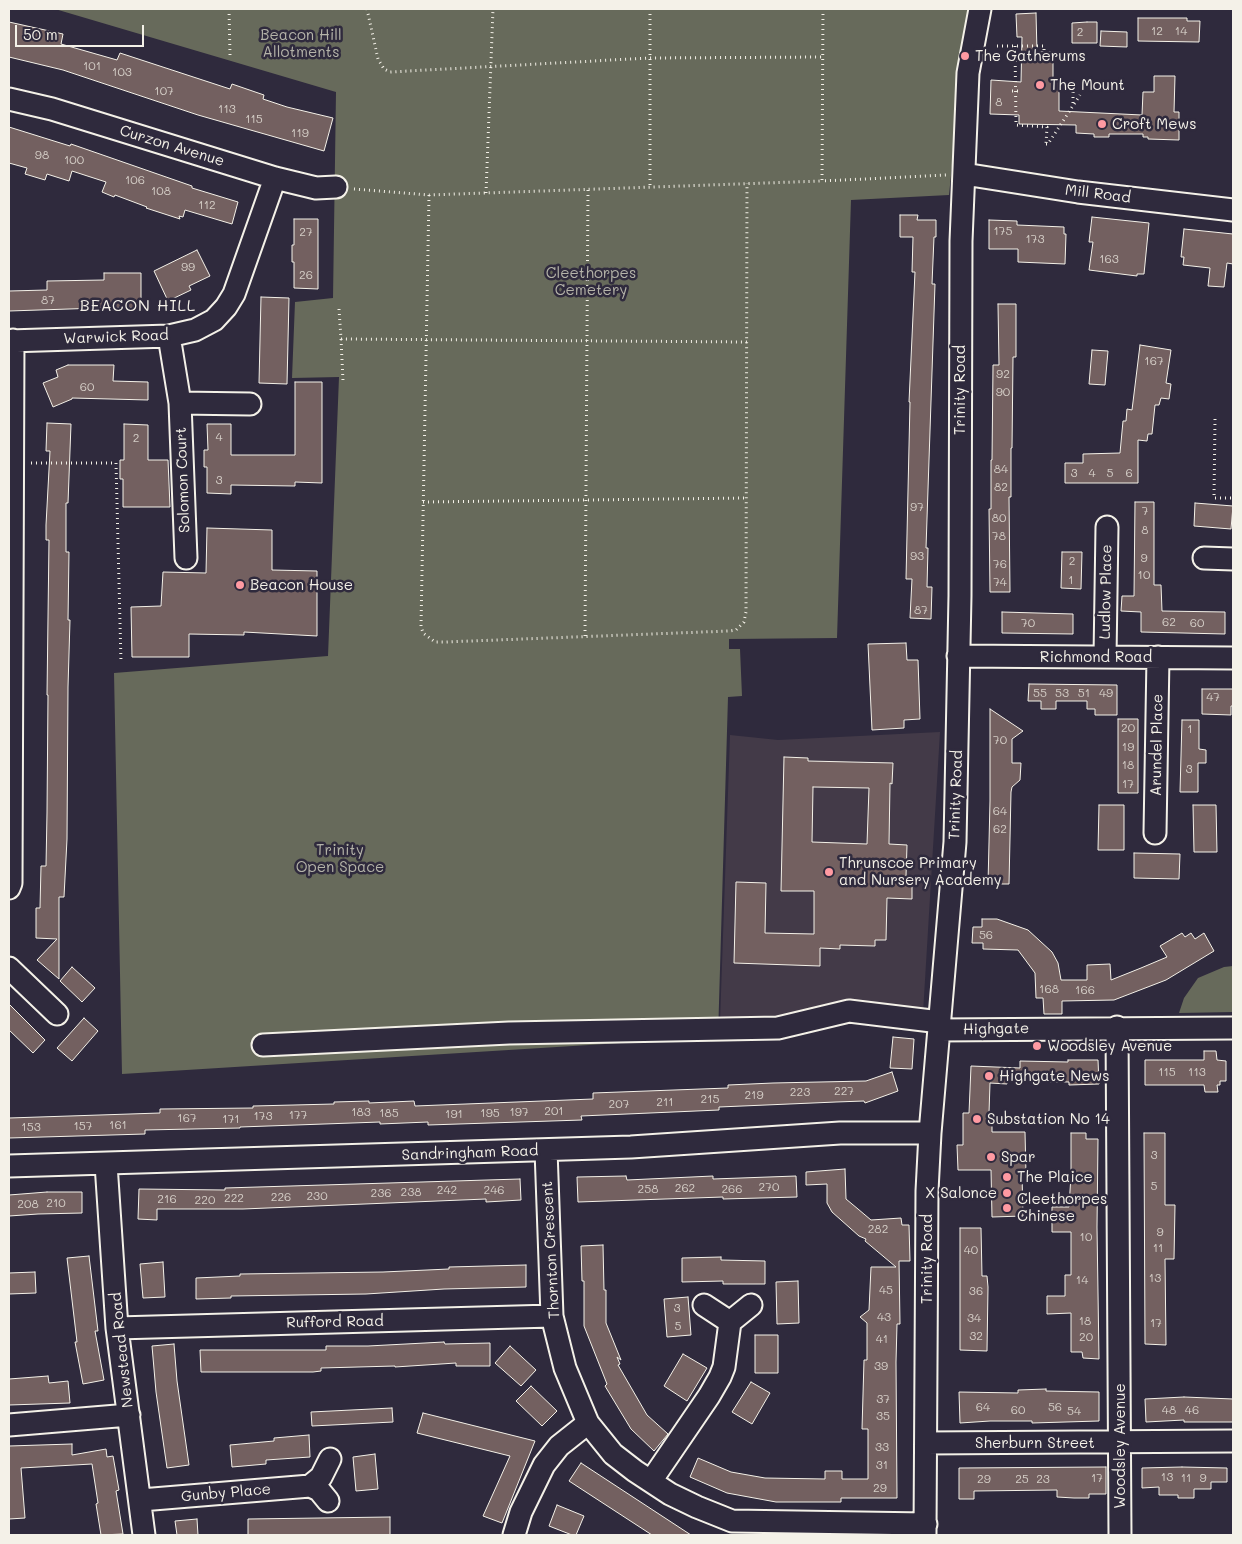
<!DOCTYPE html>
<html>
<head>
<meta charset="utf-8">
<style>
	body { margin:0 }
	#map { position:relative; width:1242px; height:1544px; overflow:hidden; background:#2f2a3d; font-family:Mali,sans-serif }
	canvas { display:block }
	.frame { position:absolute; inset:0; border:10px solid #f4f1e8; pointer-events:none }
	.scale { position:absolute; left:15px; top:25px; width:129px; height:22px; box-sizing:border-box; border:2px solid #f4f1e8; border-top:0; padding-left:6px; font-size:15px; line-height:18px; white-space:nowrap; color:#f4f1e8; -webkit-text-stroke:4px #2f2a3d; paint-order:stroke }
</style>
</head>
<body>
<div id="map">
<canvas width="1242" height="1544"></canvas>
<div class="frame"></div>
<div class="scale">50 m</div>
</div>
<script>
const ctx = document.querySelector('canvas').getContext('2d');
ctx.lineJoin = 'round';
function fillPath(path, color) { ctx.fillStyle = color; ctx.fill(path, 'evenodd'); }
const toPath = rows => new Path2D(rows.map(r => 'M' + r).join(''));
function trace(path, color, width, dash) { ctx.strokeStyle = color; ctx.lineWidth = width; ctx.lineCap = dash ? 'butt' : 'round'; ctx.setLineDash(dash || []); ctx.stroke(path); }
function drawText(font, color, halo, rows, align = 'center') {
  ctx.font = font + ' Mali,sans-serif'; ctx.lineWidth = 5; ctx.setLineDash([]); ctx.textBaseline = 'middle'; ctx.strokeStyle = halo; ctx.fillStyle = color; for (const [text, x, y, turn = 0] of rows) {
    ctx.save(); ctx.translate(x, y); ctx.rotate((+turn || 0) * Math.PI / 180); ctx.textAlign = isNaN(turn) ? turn : align; if (halo) ctx.strokeText(text, 0, 0); ctx.fillText(text, 0, 0); ctx.restore();
  }
}
fillPath(toPath([
	[940,732,923,1013,771,1021,720,1022,730,735,778,740]
]), '#433a48');
fillPath(toPath([
	[55,9,968,9,949,195,851,200,837,638,729,639,729,649,740,649,742,696,728,697,718,1037,122,1074,114,673,328,656,339,377,292,378,295,302,333,298,336,92],
	[1233,966,1233,1012,1179,1013,1184,998,1198,978,1224,967]
]), '#676a5b');
const building = toPath([
	[1036,13,1037,52,1053,52,1053,79,1059,80,1059,111,1142,115,1143,92,1154,92,1154,76,1175,76,1174,112,1179,112,1179,140,1148,139,1148,137,1143,137,1143,134,1109,134,1109,137,1094,137,1094,134,1076,133,1076,125,1019,124,1019,115,990,114,991,80,1021,82,1022,37,1017,37,1016,14,1036,13],
	[1138,18,1187,18,1187,21,1200,21,1199,42,1138,41,1138,18],
	[9,22,63,34,61,44,117,60,120,53,230,89,232,84,264,95,263,99,287,107,333,118,324,151,198,115,63,70,9,57,9,22],
	[1087,22,1097,22,1097,43,1072,43,1072,23,1087,22],
	[1101,31,1127,32,1127,47,1100,46,1101,31],
	[9,127,70,146,71,144,192,186,192,188,238,202,232,224,185,210,183,217,179,216,180,219,146,208,147,207,115,195,114,197,102,192,106,182,72,171,69,181,47,174,45,180,25,174,27,168,9,163,9,127],
	[900,215,918,215,917,220,936,220,936,237,934,237,932,284,935,284,926,548,928,548,927,587,932,587,931,619,910,618,912,579,906,579,910,402,909,402,915,272,912,272,913,237,900,237,900,215],
	[1092,217,1149,223,1144,274,1137,274,1137,276,1089,270,1093,242,1089,242,1092,217],
	[294,219,318,219,318,289,294,288,294,262,292,262,292,245,294,245,294,219],
	[989,220,1017,221,1017,225,1064,227,1064,234,1066,234,1065,264,1018,262,1018,249,989,249,989,220],
	[1184,229,1233,234,1233,264,1227,263,1224,287,1208,286,1210,268,1183,265,1184,257,1181,257,1184,229],
	[197,250,210,276,189,286,191,290,168,301,154,271,197,250],
	[104,273,141,273,141,308,99,308,9,311,9,291,47,290,47,281,104,280,104,273],
	[261,297,289,298,287,384,259,383,261,297],
	[998,304,1016,304,1016,357,1013,357,1012,448,1011,448,1011,497,1009,497,1010,592,990,592,989,509,991,509,991,460,992,460,993,365,999,365,998,304],
	[1140,345,1171,350,1166,383,1171,384,1169,399,1161,398,1159,405,1155,405,1152,434,1148,434,1147,441,1138,440,1138,483,1065,483,1065,463,1083,463,1083,454,1120,453,1123,421,1126,421,1127,409,1132,410,1140,345],
	[1092,350,1108,351,1105,385,1089,384,1092,350],
	[68,365,114,365,113,381,148,382,148,400,72,398,72,399,53,407,43,383,58,377,56,370,68,365],
	[295,382,322,382,322,483,295,482,295,486,231,485,231,494,207,493,207,467,204,467,204,450,208,450,207,424,231,424,231,455,295,455,295,382],
	[47,423,71,424,68,503,66,503,66,552,69,552,68,620,70,620,68,687,67,839,64,897,59,897,59,979,37,960,57,939,36,938,36,908,40,908,41,866,46,866,47,813,48,695,47,695,49,540,46,540,46,525,50,451,46,451,47,423],
	[124,424,148,425,148,460,168,460,170,507,123,507,123,479,120,479,120,460,124,460,124,424],
	[1135,502,1154,502,1154,585,1161,585,1162,611,1225,612,1225,634,1141,632,1141,612,1121,611,1122,596,1134,596,1135,502],
	[1195,503,1233,506,1231,529,1194,526,1195,503],
	[207,528,272,530,272,570,317,571,317,636,244,632,244,635,189,634,189,657,132,657,131,607,161,606,163,572,206,573,207,528],
	[1062,552,1082,552,1081,589,1061,588,1062,552],
	[1002,612,1073,614,1073,634,1002,633,1002,612],
	[906,643,907,660,918,660,920,719,904,720,904,728,872,730,868,644,906,643],
	[1029,684,1117,685,1117,715,1095,715,1095,709,1087,709,1087,701,1056,701,1056,709,1041,709,1041,701,1028,701,1029,684],
	[1202,689,1233,689,1233,706,1231,706,1231,715,1202,714,1202,689],
	[990,709,1023,731,1012,739,1012,763,1021,763,1020,780,1012,787,1011,792,1009,884,988,884,990,801,990,709],
	[1118,719,1138,719,1138,793,1118,793,1118,719],
	[1182,720,1199,720,1199,749,1206,750,1206,763,1198,763,1198,792,1180,792,1182,720],
	[784,757,808,758,808,761,893,763,892,784,890,783,889,844,907,845,906,876,912,877,912,899,887,898,886,940,875,940,875,946,840,945,840,949,820,948,820,966,734,963,736,882,766,883,765,933,814,934,814,891,781,891,784,757],
	[813,787,869,788,867,844,812,842,813,787],
	[1099,805,1124,805,1124,850,1098,850,1099,805],
	[1193,805,1216,805,1217,852,1194,852,1193,805],
	[1134,853,1180,854,1179,879,1134,878,1134,853],
	[982,919,997,919,1028,930,1052,952,1058,963,1061,980,1087,980,1087,965,1110,964,1111,980,1141,968,1167,957,1160,946,1182,933,1185,937,1191,933,1195,939,1204,933,1214,951,1166,980,1114,1000,1062,1001,1062,1014,1044,1014,1043,998,1036,998,1035,973,1018,950,983,949,983,943,972,943,973,927,982,927,982,919],
	[72,967,95,988,82,1002,60,981,72,967],
	[9,1004,45,1040,33,1053,9,1030,9,1004],
	[84,1018,98,1031,72,1061,57,1048,84,1018],
	[893,1037,914,1039,912,1069,890,1068,893,1037],
	[1204,1051,1216,1051,1217,1060,1226,1061,1226,1081,1220,1081,1220,1085,1217,1085,1218,1092,1205,1092,1204,1085,1145,1085,1145,1060,1204,1060,1204,1051],
	[1068,1060,1098,1060,1099,1084,1069,1085,1069,1082,1007,1081,1007,1084,990,1083,989,1113,992,1113,992,1132,1025,1132,1026,1174,1022,1174,1023,1216,992,1217,991,1170,958,1170,957,1145,963,1145,963,1113,969,1113,971,1066,1020,1068,1020,1061,1068,1062,1068,1060],
	[892,1072,898,1091,865,1103,864,1101,836,1102,719,1107,719,1110,581,1116,582,1120,428,1125,428,1122,380,1124,380,1122,240,1127,240,1128,145,1130,145,1134,9,1138,9,1118,160,1113,160,1109,253,1108,253,1106,334,1104,334,1102,369,1101,369,1103,414,1101,415,1106,593,1099,593,1093,728,1088,728,1085,773,1083,866,1081,892,1072],
	[1071,1133,1086,1133,1086,1139,1098,1139,1097,1227,1099,1359,1083,1358,1082,1352,1071,1352,1071,1313,1047,1314,1047,1296,1065,1296,1065,1275,1071,1275,1071,1232,1052,1232,1052,1207,1069,1207,1071,1175,1071,1133],
	[1144,1133,1165,1133,1165,1205,1175,1205,1174,1259,1165,1259,1166,1345,1145,1344,1144,1133],
	[845,1169,846,1199,858,1209,871,1220,901,1218,902,1225,909,1225,910,1261,899,1261,900,1324,897,1324,896,1362,897,1498,841,1498,841,1502,776,1502,727,1493,690,1477,698,1458,731,1472,765,1478,825,1479,825,1471,842,1471,842,1479,868,1479,868,1429,862,1429,864,1360,867,1360,867,1323,860,1317,869,1310,871,1267,896,1267,865,1241,866,1239,859,1236,832,1212,827,1203,827,1184,806,1185,806,1172,845,1169],
	[626,1176,627,1180,713,1176,713,1179,796,1176,797,1197,723,1199,723,1197,578,1202,577,1177,626,1176],
	[520,1179,521,1200,486,1202,486,1199,243,1209,157,1209,157,1220,138,1219,139,1189,225,1190,225,1188,520,1179],
	[47,1192,82,1192,82,1213,38,1214,9,1216,9,1195,47,1192],
	[960,1228,981,1228,982,1276,987,1276,988,1287,987,1351,960,1350,960,1228],
	[603,1245,604,1290,606,1290,606,1323,621,1360,617,1357,620,1364,618,1365,647,1415,668,1434,654,1451,631,1429,605,1386,607,1384,584,1326,584,1281,582,1281,581,1246,603,1245],
	[89,1256,98,1331,95,1331,104,1380,83,1384,75,1342,77,1342,67,1258,89,1256],
	[721,1257,721,1260,765,1261,765,1284,723,1284,723,1281,682,1282,682,1258,721,1257],
	[163,1262,165,1297,143,1298,140,1264,163,1262],
	[526,1265,526,1287,444,1289,366,1294,231,1296,231,1298,196,1299,196,1278,240,1276,240,1274,383,1272,449,1269,449,1267,526,1265],
	[35,1272,36,1293,9,1294,9,1273,35,1272],
	[798,1281,799,1323,777,1324,776,1282,798,1281],
	[688,1297,691,1335,667,1337,664,1299,688,1297],
	[755,1335,778,1335,778,1373,755,1373,755,1335],
	[444,1342,445,1344,490,1343,490,1366,456,1366,456,1363,395,1367,395,1366,321,1368,321,1371,313,1372,201,1372,200,1350,326,1350,326,1346,368,1346,444,1342],
	[174,1344,177,1381,189,1465,167,1468,156,1392,152,1346,174,1344],
	[510,1346,536,1370,521,1386,495,1363,510,1346],
	[683,1354,707,1368,687,1401,664,1386,683,1354],
	[48,1376,49,1383,68,1381,70,1403,9,1405,9,1379,48,1376],
	[751,1382,770,1393,752,1424,732,1412,751,1382],
	[531,1386,557,1411,542,1426,516,1401,531,1386],
	[1046,1389,1046,1391,1099,1392,1099,1421,1032,1423,1032,1421,990,1421,960,1423,959,1392,1018,1393,1018,1390,1046,1389],
	[1184,1397,1233,1399,1233,1422,1184,1422,1184,1420,1146,1422,1145,1399,1184,1397],
	[392,1408,393,1422,312,1426,311,1412,392,1408],
	[423,1413,535,1441,502,1523,483,1516,510,1456,417,1433,423,1413],
	[309,1435,310,1457,266,1460,266,1464,232,1467,230,1445,274,1441,274,1438,309,1435],
	[72,1444,72,1455,106,1449,107,1457,113,1456,119,1490,116,1491,123,1534,101,1535,96,1504,98,1503,92,1464,21,1468,25,1518,9,1519,9,1446,72,1444],
	[375,1454,378,1489,356,1491,353,1457,375,1454],
	[581,1463,691,1535,652,1535,569,1481,581,1463],
	[1106,1467,1106,1494,1089,1494,1089,1498,1074,1498,1057,1497,1057,1490,974,1491,974,1499,959,1499,959,1468,1106,1467],
	[1182,1467,1227,1468,1227,1482,1211,1482,1211,1489,1194,1489,1194,1498,1178,1498,1178,1495,1159,1495,1159,1487,1142,1488,1142,1468,1182,1467],
	[557,1505,584,1516,576,1535,572,1535,549,1526,557,1505],
	[390,1517,390,1535,248,1535,248,1519,390,1517],
	[197,1519,198,1535,177,1535,175,1521,197,1519]
]);
fillPath(building, '#736060');
trace(building, '#f4f1e8', 1);
const minor = toPath([
	[9,99,52,109,275,178,316,188,336,187],
	[964,174,1078,192,1233,210],
	[169,336,180,403,186,558],
	[9,341,169,336,195,330,214,320,226,307,234,294,275,178],
	[180,403,250,404],
	[1204,558,1233,559],
	[958,656,1233,658],
	[1105,657,1107,527],
	[1155,833,1158,657],
	[9,888,11,883,13,340],
	[9,968,57,1014],
	[1117,1027,1120,1535],
	[939,1030,1233,1028],
	[263,1045,509,1033,778,1028,849,1011,940,1022],
	[546,1150,552,1316,565,1368,588,1423,613,1454,635,1471,670,1494,697,1507,732,1521,926,1524],
	[106,1164,117,1328,144,1535],
	[9,1166,631,1147,840,1133,930,1133],
	[704,1305,730,1322,751,1305],
	[117,1328,552,1316],
	[9,1425,129,1415],
	[926,1443,1233,1441],
	[651,1481,709,1396,720,1377,724,1367,730,1322],
	[310,1486,319,1490,328,1501],
	[141,1500,310,1486,321,1477,330,1459],
	[514,1535,521,1512,544,1465,559,1446,588,1423],
	[925,1535,927,1191,930,1133,955,842,960,596,961,241,968,73,980,9]
]);
trace(minor, '#f4f1e8', 25);
trace(toPath([
	[229,9,230,55],
	[367,9,378,59,384,69,390,72,649,58,822,57],
	[650,9,650,187],
	[823,9,822,181,947,175],
	[997,46,1044,46,1044,52],
	[1015,46,1016,125,1047,127,1046,144],
	[1073,82,1073,105],
	[1012,91,1021,91],
	[1046,144,1048,144,1080,95],
	[354,189,429,195,822,181],
	[486,193,493,9],
	[429,195,421,626,423,633,435,642,445,642,729,631,736,630,744,622,746,612,747,183],
	[339,309,341,339,747,342],
	[341,339,343,381],
	[1215,419,1214,498,1233,498],
	[31,463,116,463,121,662],
	[423,502,746,498],
	[585,636,588,189]
]), '#f4f1e8', 3, [1, 4]);
trace(minor, '#2f2a3d', 21);
for (const [x, y, r, color] of [
	[965,56,5,"#ff9aa2"],
	[1040,85,5,"#ff9aa2"],
	[1102,124,5,"#ff9aa2"],
	[240,585,5,"#ff9aa2"],
	[829,872,5,"#ff9aa2"],
	[1037,1046,5,"#ff9aa2"],
	[989,1076,5,"#ff9aa2"],
	[977,1119,5,"#ff9aa2"],
	[991,1157,5,"#ff9aa2"],
	[1007,1177,5,"#ff9aa2"],
	[1007,1193,5,"#ff9aa2"],
	[1007,1208,5,"#ff9aa2"]
]) { const dot = new Path2D(); dot.arc(x, y, r, 0, 2 * Math.PI); ctx.fillStyle = color; ctx.fill(dot); trace(dot, '#2f2a3d', 2); }
drawText('12px', '#d4cdc6', null, [
	["12",1157,31],
	["14",1181,31],
	["2",1080,32],
	["101",92,66],
	["103",122,72],
	["107",164,91],
	["8",999,102],
	["113",227,109],
	["115",254,119],
	["119",300,133],
	["98",42,155],
	["100",74,160],
	["106",135,180],
	["108",161,191],
	["112",207,205],
	["175",1003,231],
	["27",306,232],
	["173",1035,239],
	["163",1109,259],
	["99",188,267],
	["26",306,275],
	["87",48,300],
	["167",1154,361],
	["92",1003,374],
	["60",87,387],
	["90",1003,392],
	["4",219,437],
	["2",136,438],
	["84",1001,469],
	["3",1074,473],
	["4",1092,473],
	["5",1110,473],
	["6",1129,473],
	["3",219,480],
	["82",1001,487],
	["97",917,507],
	["7",1145,511],
	["80",999,518],
	["8",1145,530],
	["78",999,536],
	["93",917,556],
	["9",1144,558],
	["2",1072,561],
	["76",1000,564],
	["10",1144,575],
	["1",1071,580],
	["74",1000,582],
	["87",921,610],
	["62",1169,622],
	["70",1028,623],
	["60",1197,623],
	["55",1040,693],
	["53",1062,693],
	["51",1084,693],
	["49",1106,693],
	["47",1213,697],
	["20",1128,728],
	["1",1190,729],
	["70",1000,740],
	["19",1128,747],
	["18",1128,765],
	["3",1189,769],
	["17",1128,784],
	["64",1000,811],
	["62",1000,829],
	["56",986,935],
	["168",1049,989],
	["166",1085,990],
	["115",1167,1072],
	["113",1197,1072],
	["227",844,1091],
	["223",800,1092],
	["219",754,1095],
	["215",710,1099],
	["211",665,1102],
	["207",619,1104],
	["201",554,1111],
	["183",361,1112],
	["197",519,1112],
	["185",389,1113],
	["195",490,1113],
	["191",454,1114],
	["177",298,1115],
	["173",263,1116],
	["167",187,1118],
	["171",231,1119],
	["161",118,1125],
	["157",83,1126],
	["153",31,1127],
	["3",1154,1155],
	["5",1154,1186],
	["270",769,1187],
	["262",685,1188],
	["258",648,1189],
	["266",732,1189],
	["242",447,1190],
	["246",494,1190],
	["238",411,1192],
	["236",381,1193],
	["230",317,1196],
	["226",281,1197],
	["222",234,1198],
	["216",167,1199],
	["220",205,1200],
	["210",56,1203],
	["208",28,1204],
	["282",878,1229],
	["9",1160,1232],
	["10",1086,1237],
	["11",1158,1248],
	["40",971,1250],
	["13",1155,1278],
	["14",1082,1280],
	["45",886,1290],
	["36",976,1291],
	["3",677,1308],
	["43",884,1317],
	["34",974,1318],
	["18",1085,1321],
	["17",1156,1323],
	["5",678,1326],
	["32",976,1336],
	["20",1086,1337],
	["41",882,1339],
	["39",881,1366],
	["37",883,1399],
	["64",983,1407],
	["56",1055,1407],
	["60",1018,1410],
	["48",1169,1410],
	["46",1192,1410],
	["54",1074,1411],
	["35",883,1416],
	["33",882,1447],
	["31",882,1465],
	["13",1167,1477],
	["17",1097,1478],
	["11",1186,1478],
	["9",1203,1478],
	["29",984,1479],
	["25",1022,1479],
	["23",1043,1479],
	["29",880,1488]
]);
drawText('15px', '#b5b4a9', '#2f2a3d', [
	["Beacon Hill",301,35],
	["Allotments",301,52],
	["Cleethorpes",591,273],
	["Cemetery",591,290],
	["Trinity",340,850],
	["Open Space",340,867]
]);
drawText('15px', '#f4f1e8', '#2f2a3d', [
	["The Gatherums",975,56],
	["The Mount",1050,85],
	["Croft Mews",1112,124],
	["Beacon House",250,585],
	["Thrunscoe Primary",839,863],
	["and Nursery Academy",839,880],
	["Woodsley Avenue",1047,1046],
	["Highgate News",999,1076],
	["Substation No 14",987,1119],
	["Spar",1001,1157],
	["The Plaice",1017,1177],
	["X Salonce",997,1193,"right"],
	["Cleethorpes",1017,1199],
	["Chinese",1017,1216]
], 'left');
drawText('15px', '#f4f1e8', '#2f2a3d', [
	["Curzon Avenue",172,146,17],
	["Mill Road",1098,194,7],
	["Warwick Road",116,337,-2],
	["Trinity Road",960,390,-90],
	["Solomon Court",183,480,-92],
	["Ludlow Place",1106,592,-89],
	["Richmond Road",1096,657],
	["Arundel Place",1157,745,-89],
	["Trinity Road",956,795,-88],
	["Highgate",996,1029,-1],
	["Sandringham Road",470,1153,-2],
	["Thornton Crescent",551,1250,-93],
	["Trinity Road",927,1259,-90],
	["Rufford Road",335,1322,-1],
	["Newstead Road",122,1350,-96],
	["Sherburn Street",1035,1443],
	["Woodsley Avenue",1120,1446,-90],
	["Gunby Place",226,1493,-5]
]);
ctx.letterSpacing = '1px';
drawText('16px', '#f4f1e8', '#2f2a3d', [
	["BEACON HILL",138,306]
]);
ctx.letterSpacing = '0px';
</script>
</body>
</html>
